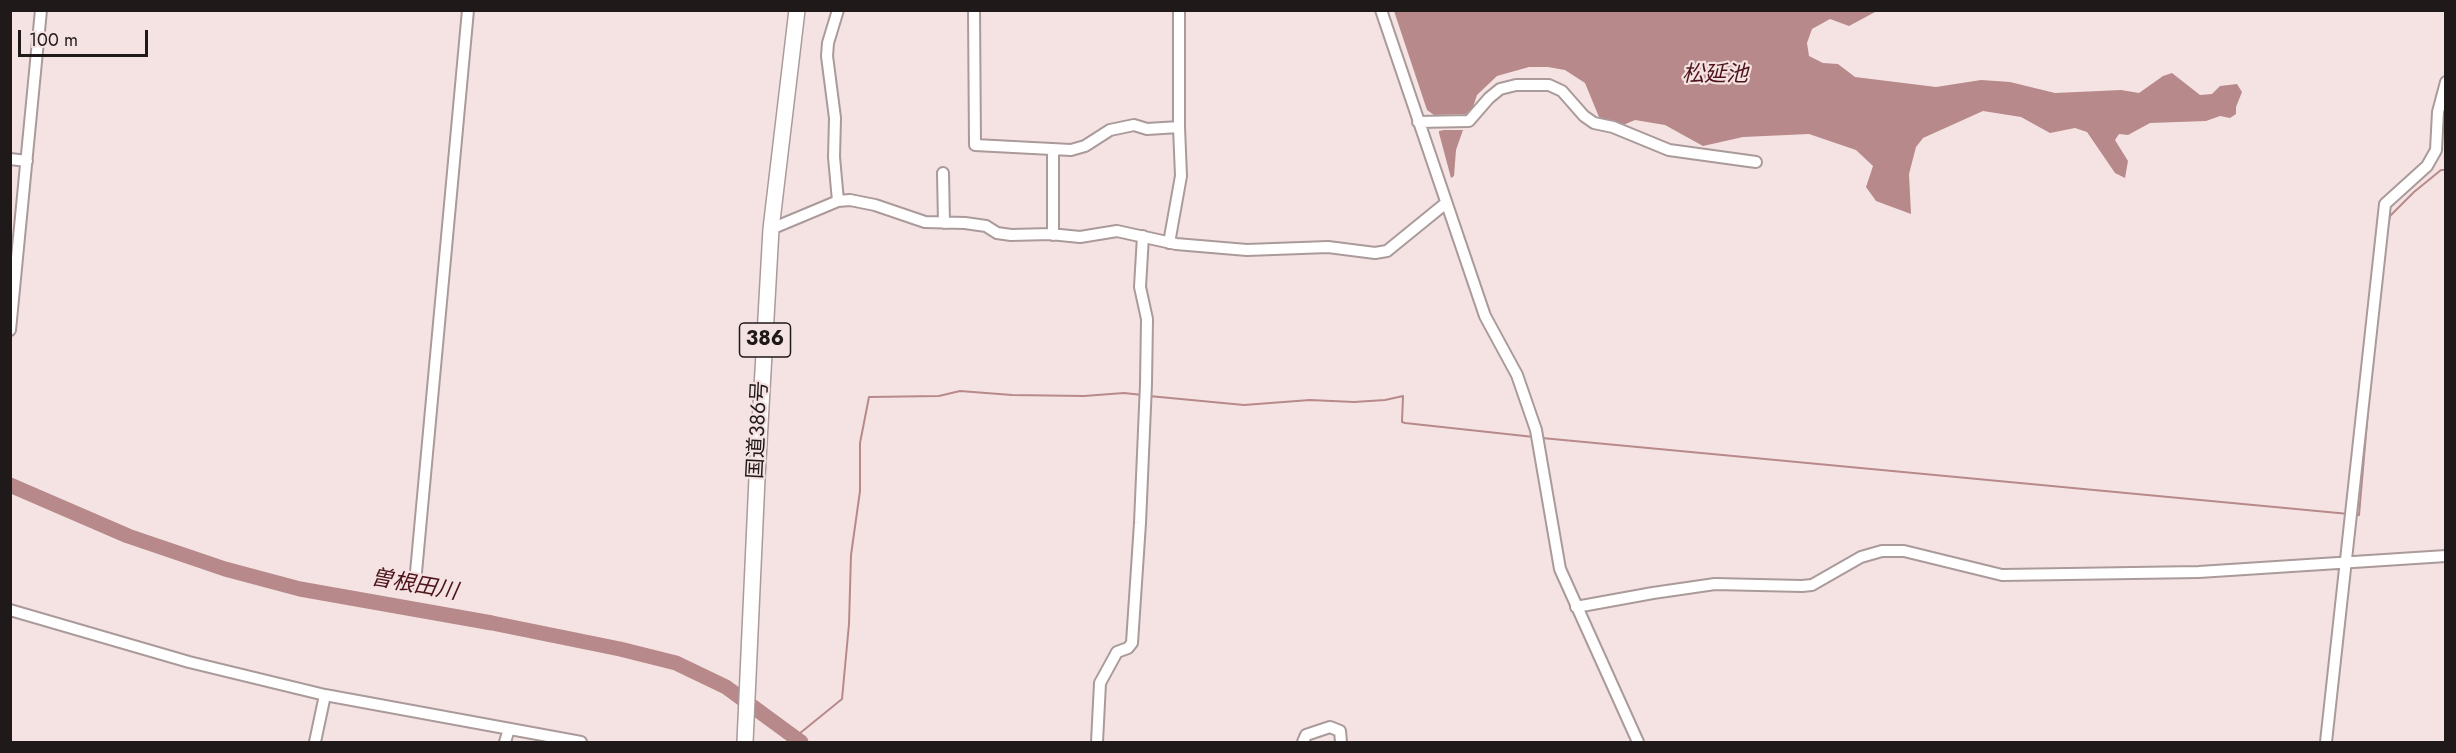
<!DOCTYPE html>
<html>
<head>
<meta charset="utf-8">
<style>
	body { margin:0 }
	#map { position:relative; width:2456px; height:753px; overflow:hidden; background:#f5e3e3; font-family:Jost,sans-serif }
	canvas { display:block }
	.frame { position:absolute; inset:0; border:12px solid #201919; pointer-events:none }
	.scale { position:absolute; left:18px; top:30px; width:130px; height:27px; box-sizing:border-box; border:3px solid #201919; border-top:0; padding-left:8px; font-size:18px; line-height:21px; white-space:nowrap; color:#201919; -webkit-text-stroke:4px #f5e3e3; paint-order:stroke }
</style>
</head>
<body>
<div id="map">
<canvas width="2456" height="753"></canvas>
<div class="frame"></div>
<div class="scale">100 m</div>
</div>
<script>
const ctx = document.querySelector('canvas').getContext('2d');
ctx.lineJoin = 'round';
function fillPath(path, color) { ctx.fillStyle = color; ctx.fill(path, 'evenodd'); }
const toPath = rows => new Path2D(rows.map(r => 'M' + r).join(''));
function trace(path, color, width, dash) { ctx.strokeStyle = color; ctx.lineWidth = width; ctx.lineCap = dash ? 'butt' : 'round'; ctx.setLineDash(dash || []); ctx.stroke(path); }
function drawText(font, color, halo, rows, align = 'center') {
  ctx.font = font + ' Jost,"Noto Sans JP",sans-serif'; ctx.lineWidth = 4.5; ctx.setLineDash([]); ctx.textBaseline = 'middle'; ctx.strokeStyle = halo; ctx.fillStyle = color; for (const [text, x, y, turn = 0] of rows) {
    ctx.save(); ctx.translate(x, y); ctx.rotate((+turn || 0) * Math.PI / 180); ctx.textAlign = isNaN(turn) ? turn : align; if (halo) ctx.strokeText(text, 0, 0); ctx.fillText(text, 0, 0); ctx.restore();
  }
}
fillPath(toPath([
	[1394,11,1877,11,1849,26,1830,19,1812,29,1807,43,1809,56,1823,63,1838,64,1855,77,1936,87,1981,80,2010,82,2055,93,2121,90,2139,93,2163,76,2172,73,2200,95,2212,94,2220,86,2237,84,2242,92,2236,107,2236,114,2230,118,2220,116,2206,121,2150,123,2128,135,2119,134,2115,140,2128,161,2125,178,2115,173,2087,132,2075,128,2050,133,2021,117,1983,111,1923,138,1916,147,1909,174,1911,214,1876,201,1866,187,1873,166,1856,150,1809,134,1743,137,1703,146,1665,125,1635,120,1621,126,1599,117,1585,83,1565,70,1548,67,1529,67,1497,76,1477,95,1473,107,1466,114,1434,115,1427,110],
	[1444,130,1463,130,1456,150,1454,176,1451,178,1439,133,1439,131]
]), '#b7898a');
trace(toPath([
	[2387,230,2390,216,2414,192,2441,170,2446,170],
	[1149,396,1244,405,1310,400,1354,402,1385,400,1403,396,1402,422,1405,423,1534,437],
	[1542,438,2349,514],
	[2354,515,2359,515,2371,376],
	[794,738,842,699,849,624,851,555,860,491,860,443,869,397,939,396,960,391,1012,395,1084,396,1124,393,1143,395]
]), '#b7898a', 2);
trace(toPath([
	[10,485,128,536,225,569,300,589,492,623,620,649,676,663,726,687,801,742]
]), '#b7898a', 15);
const minor = toPath([
	[974,10,975,145,1071,150,1085,146,1110,130,1134,125,1147,129,1179,127,1179,10],
	[1381,10,1485,316,1517,375,1536,430,1560,569,1638,742],
	[1418,122,1469,121,1489,98,1500,89,1516,85,1549,85,1562,91,1584,116,1594,123,1613,127,1669,150,1756,162],
	[10,159,27,161],
	[943,173,944,223],
	[838,201,834,157,835,118,827,56,828,43,838,10],
	[771,229,838,201,850,200,875,205,925,222,965,223,986,226,997,233,1011,235,1050,234,1080,237,1117,231,1176,244,1247,250,1328,247,1375,253,1387,251,1446,203],
	[1053,235,1053,150],
	[1169,243,1181,176,1179,127],
	[10,330,41,10],
	[415,583,468,10],
	[1576,607,1653,593,1715,584,1802,586,1812,585,1861,557,1882,551,1904,551,2002,575,2199,572,2446,556],
	[10,610,189,662,325,695,581,742],
	[315,742,325,695],
	[505,742,509,729],
	[1097,742,1100,683,1117,652,1128,648,1132,643,1140,523,1146,384,1147,319,1140,287,1143,236],
	[1303,742,1306,735,1330,727,1340,731,1341,742],
	[2326,742,2385,204,2427,166,2436,150,2438,112,2446,82]
]);
const highway = toPath([
	[745,742,757,478,771,229,797,10]
]);
trace(minor, '#ab9a9a', 14);
trace(highway, '#ab9a9a', 18);
trace(minor, '#fff', 10);
trace(highway, '#fff', 15);
for (const [x, y, w] of [
	[765,340,51]
]) { const box = new Path2D(); box.roundRect(x - w / 2, y - 17, w, 34, 4.5); ctx.fillStyle = '#f5e3e3'; ctx.fill(box); trace(box, '#201919', 1.5); }
drawText('bold 20px', '#201919', null, [
	["386",765,340]
]);
drawText('21px', '#201919', '#f5e3e3', [
	["国道386号",759,430,-87]
]);
drawText('italic 22px', '#4e141a', '#f5e3e3', [
	["松延池",1715,76],
	["曽根田川",414,586,10]
]);
</script>
</body>
</html>
